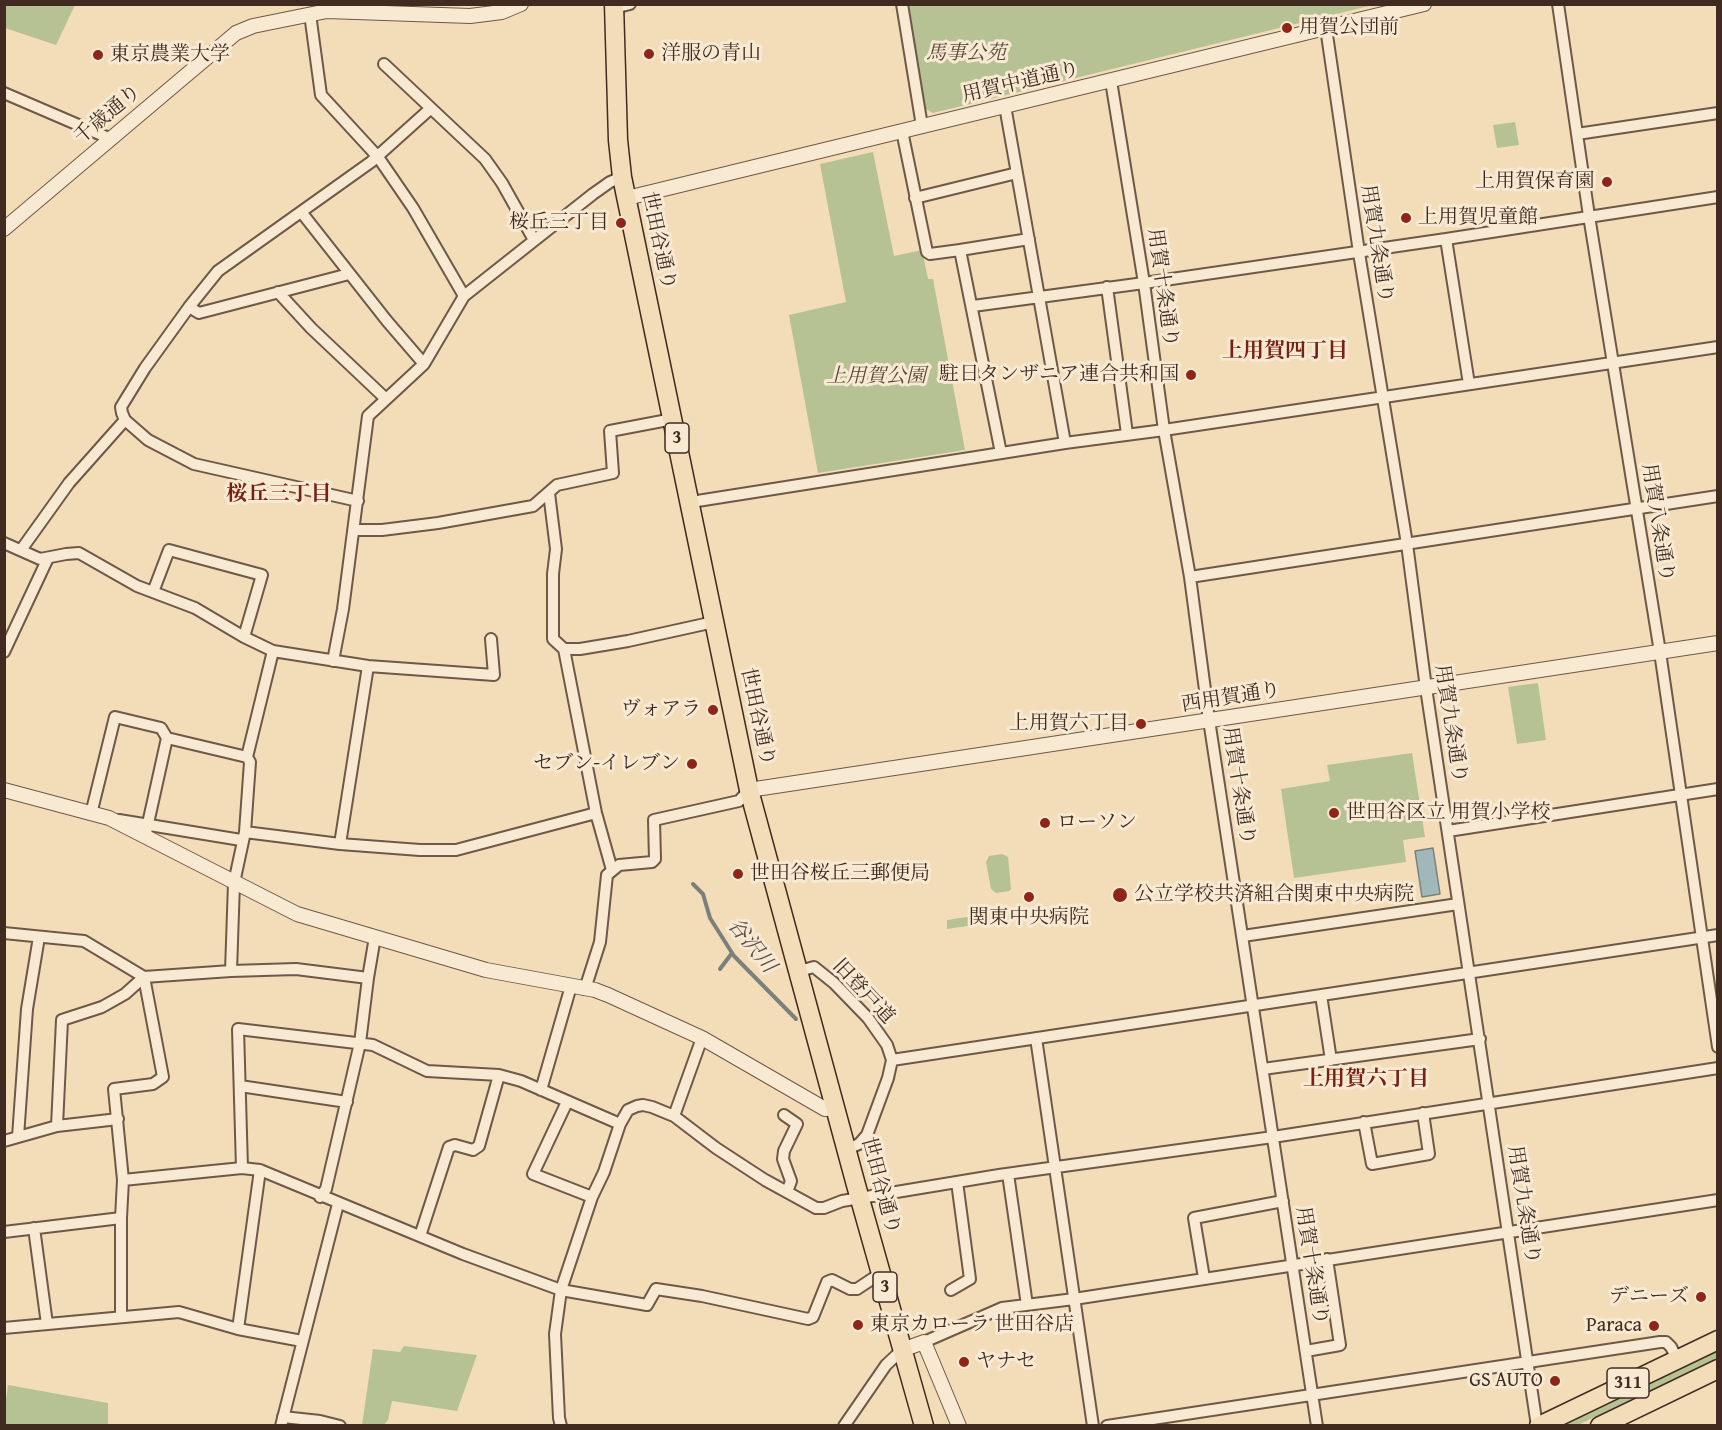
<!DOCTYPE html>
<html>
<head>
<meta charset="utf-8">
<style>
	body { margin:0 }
	#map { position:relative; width:1722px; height:1430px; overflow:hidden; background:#f3ddb9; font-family:"Gentium Book Plus",serif }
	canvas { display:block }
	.frame { position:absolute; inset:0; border:6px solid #412b21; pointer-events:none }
</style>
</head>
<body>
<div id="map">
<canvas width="1722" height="1430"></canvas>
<div class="frame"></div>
</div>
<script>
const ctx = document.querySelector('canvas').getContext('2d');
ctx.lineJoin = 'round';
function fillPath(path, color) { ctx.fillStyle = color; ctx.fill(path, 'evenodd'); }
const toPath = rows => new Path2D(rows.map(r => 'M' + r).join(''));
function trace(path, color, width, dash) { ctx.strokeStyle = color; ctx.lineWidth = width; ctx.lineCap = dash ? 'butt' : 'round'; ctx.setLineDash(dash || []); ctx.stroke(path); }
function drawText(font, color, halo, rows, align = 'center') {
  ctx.font = font + ' "Gentium Book Plus","Noto Serif JP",serif'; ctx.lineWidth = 6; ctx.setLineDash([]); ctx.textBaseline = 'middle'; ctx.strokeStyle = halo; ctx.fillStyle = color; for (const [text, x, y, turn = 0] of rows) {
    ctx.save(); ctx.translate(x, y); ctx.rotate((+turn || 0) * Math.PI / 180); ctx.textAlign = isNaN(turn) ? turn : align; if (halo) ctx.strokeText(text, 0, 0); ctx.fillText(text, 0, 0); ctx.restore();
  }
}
fillPath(toPath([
	[4,5,5,4,75,5,56,45,5,28],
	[909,5,1373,5,933,113,924,108],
	[1515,122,1519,145,1497,148,1493,125],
	[873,152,894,256,922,250,928,279,933,279,965,450,818,473,789,315,846,302,820,164],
	[1538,683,1546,740,1517,744,1508,687],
	[1412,753,1425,837,1403,840,1406,862,1294,878,1281,789,1330,781,1327,765],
	[1002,854,1008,857,1011,889,1009,891,996,893,991,889,986,862,989,856],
	[1021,909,1022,918,947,929,947,920],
	[404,1346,477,1355,457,1411,392,1401,388,1420,384,1425,362,1425,373,1349,400,1352],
	[1717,1349,1717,1358,1578,1425,1559,1426],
	[8,1385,108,1403,108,1425,5,1425,5,1407]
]), '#b6c293');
const water = toPath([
	[1433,848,1440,894,1422,897,1415,851,1433,848]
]);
fillPath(water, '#a1b8bb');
trace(water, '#7b807d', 1.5);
trace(toPath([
	[693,884,703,894,710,918,734,956,796,1019],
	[720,969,732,953]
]), '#7b807d', 4);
const minor = toPath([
	[902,4,922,126],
	[1558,4,1589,216,1660,652,1718,1047],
	[614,8,630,4],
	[310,14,321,95,378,157,413,208,464,296],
	[1326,28,1360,259,1407,544,1426,688,1537,1426],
	[384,64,485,159,502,183,534,240],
	[1111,81,1144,283,1164,430,1190,577,1209,720,1317,1426],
	[4,93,111,139],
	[1005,106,1065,443],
	[902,131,927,252,930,254,960,250,1001,453],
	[1577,134,1718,113],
	[915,198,1017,173],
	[302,213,387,321,424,364],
	[1446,239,1469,384],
	[960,250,1029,239],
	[1107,287,1127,434],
	[278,292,311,328,386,399],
	[973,306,1144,283,1446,239,1718,197],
	[189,307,199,313,349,274],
	[549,493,556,549,553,574,553,639,564,649,596,813,612,870],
	[358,501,194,464,148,440,125,420,122,413,121,407,145,368,189,307,218,271,371,162,430,109],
	[691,502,1065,443,1164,430,1718,347],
	[354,530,382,530,438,523,533,506,557,485,613,473,610,431,673,419],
	[4,543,40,559,66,554,79,553,137,586,195,608,244,637,273,651,368,666,494,675,491,639],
	[21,550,69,483,125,420],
	[1190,577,1718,496],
	[153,592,169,550,262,575,244,637],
	[564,649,580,649,628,641,714,622],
	[4,652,48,558],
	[333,661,343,609,368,416,424,364,464,296,593,194,610,182,622,177],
	[167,738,247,757],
	[91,814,115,717,161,728,167,738,145,837],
	[119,820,241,840],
	[1448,831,1718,789],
	[245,832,340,844,420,850,456,850,596,813],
	[340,844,368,666],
	[4,933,84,941,144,977,231,971,296,969,368,978],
	[1243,936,1458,904],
	[231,971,234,883,245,832,250,762,247,757,273,651],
	[799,971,814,967,834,983,868,1018,887,1045,892,1060,888,1078,867,1135,859,1144,847,1149],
	[585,989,600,942,607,875,619,865,652,862,655,859,654,820,739,801,749,790],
	[1321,995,1331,1060],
	[1036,1038,1093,1426],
	[892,1060,1718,935],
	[1263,1069,1480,1039],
	[240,1086,347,1102],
	[541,1090,571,986],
	[567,1102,533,1174,592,1197],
	[784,1115,797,1124,784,1151,783,1159,791,1181,787,1192],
	[674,1116,702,1038],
	[1364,1122,1372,1164,1429,1154,1423,1113],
	[57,1126,62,1020,102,1007,125,994,144,977],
	[18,1137,27,1009,39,937],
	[4,1141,57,1126,118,1119],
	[242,1168,238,1029,373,1045,427,1071,499,1075,521,1081,620,1124],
	[1008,1174,1027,1305],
	[123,1180,242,1168,260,1170,463,1254,561,1290,647,1305,656,1289,702,1296,808,1319,813,1317,827,1282,832,1280,850,1289,857,1289,881,1273],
	[320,1197,326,1189,360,1043,368,978,375,937],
	[34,1228,47,1324],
	[4,1232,121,1218],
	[420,1236,449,1147,455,1145,473,1150,479,1146,499,1075],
	[1204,1278,1194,1218,1283,1201],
	[951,1290,970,1279,957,1182],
	[121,1317,121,1218,123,1180,114,1089,153,1084,163,1077,144,977],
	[4,1328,179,1312,238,1329,302,1341],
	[238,1329,260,1170],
	[924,1342,1002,1308,1074,1299,1718,1200],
	[1306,1351,1340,1345,1327,1259],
	[283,1417,320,1421,340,1426],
	[281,1426,338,1204],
	[561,1426,559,1418,555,1334,561,1290,592,1197,604,1172,620,1124,628,1110,637,1106,643,1105,652,1107,674,1116,716,1148,765,1180,816,1208,824,1208,842,1201,999,1175,1273,1137,1718,1068],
	[844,1426,886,1365,902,1350],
	[1107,1426,1660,1342,1666,1342,1671,1347,1677,1359]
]);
const tertiary = toPath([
	[627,198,1424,4],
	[4,229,236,33,253,26,327,11,470,16,502,12,521,4],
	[4,790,109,818,297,914,486,970,595,990,608,995,702,1038,825,1109,836,1107],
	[749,790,1718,643],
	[902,1350,924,1342,959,1426]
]);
const primary = toPath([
	[614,4,618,140,622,177,749,790,856,1185,924,1426],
	[1539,1426,1718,1340],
	[1600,1426,1718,1369]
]);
trace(minor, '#6e5847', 14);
trace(tertiary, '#6e5847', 16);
trace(primary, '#412b21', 21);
trace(minor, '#f7e9d2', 10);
trace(tertiary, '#f7e9d2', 14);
trace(primary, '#f3ddb9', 18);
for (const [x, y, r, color] of [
	[1287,28,6,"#8f2418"],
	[649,54,6,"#8f2418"],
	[98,55,6,"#8f2418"],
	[1607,182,6,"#8f2418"],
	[1406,218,6,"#8f2418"],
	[621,223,6,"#8f2418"],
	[1191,375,6,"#8f2418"],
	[713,710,6,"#8f2418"],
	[1141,724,6,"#8f2418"],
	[692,764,6,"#8f2418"],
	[1334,813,6,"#8f2418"],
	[1045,823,6,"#8f2418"],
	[738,874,6,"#8f2418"],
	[1120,895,8,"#8f2418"],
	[1029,897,6,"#8f2418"],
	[1701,1297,6,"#8f2418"],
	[858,1325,6,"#8f2418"],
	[1654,1326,6,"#8f2418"],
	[964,1362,6,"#8f2418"],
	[1555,1381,6,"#8f2418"]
]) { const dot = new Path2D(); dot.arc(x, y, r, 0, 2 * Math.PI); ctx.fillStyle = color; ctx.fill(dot); trace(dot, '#f7e9d2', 2); }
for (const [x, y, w] of [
	[677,438,24],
	[885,1287,24],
	[1628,1383,42]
]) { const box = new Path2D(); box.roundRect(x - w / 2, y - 15, w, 30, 4.5); ctx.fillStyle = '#f7e9d2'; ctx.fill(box); trace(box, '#412b21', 1.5); }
drawText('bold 18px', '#412b21', null, [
	["3",677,438],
	["3",885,1287],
	["311",1628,1383]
]);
drawText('20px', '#412b21', '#f7e9d2', [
	["用賀公団前",1299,28],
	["洋服の青山",661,54],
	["東京農業大学",110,55],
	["上用賀保育園",1595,182,"right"],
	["上用賀児童館",1418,218],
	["桜丘三丁目",609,223,"right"],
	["駐日タンザニア連合共和国",1179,375,"right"],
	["ヴォアラ",701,710,"right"],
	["上用賀六丁目",1129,724,"right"],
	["セブン-イレブン",680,764,"right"],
	["世田谷区立 用賀小学校",1346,813],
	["ローソン",1057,823],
	["世田谷桜丘三郵便局",750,874],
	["公立学校共済組合関東中央病院",1134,895],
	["関東中央病院",1029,918,"center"],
	["デニーズ",1689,1297,"right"],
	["東京カローラ 世田谷店",870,1325],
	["Paraca",1642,1326,"right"],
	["ヤナセ",976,1362],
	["GS AUTO",1543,1381,"right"]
], 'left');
drawText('italic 20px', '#584938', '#f7e9d2', [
	["馬事公苑",966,54],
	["上用賀公園",876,377]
]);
drawText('20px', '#412b21', '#f7e9d2', [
	["用賀中道通り",1021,83,-13],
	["千歳通り",108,115,-40],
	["世田谷通り",658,241,78],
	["用賀九条通り",1376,244,81],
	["用賀十条通り",1162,288,82],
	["用賀八条通り",1657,523,81],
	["西用賀通り",1231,698,-9],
	["世田谷通り",757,717,78],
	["用賀九条通り",1450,724,81],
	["用賀十条通り",1238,786,81],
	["旧登戸道",863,992,47],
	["世田谷通り",880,1186,75],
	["用賀九条通り",1523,1205,81],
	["用賀十条通り",1311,1266,81]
]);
drawText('bold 21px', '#7a1f14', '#f7e9d2', [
	["上用賀四丁目",1285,352],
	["桜丘三丁目",279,495],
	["上用賀六丁目",1366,1080]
]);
drawText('italic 21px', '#594e48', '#f7e9d2', [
	["谷沢川",751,946,51]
]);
</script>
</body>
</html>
